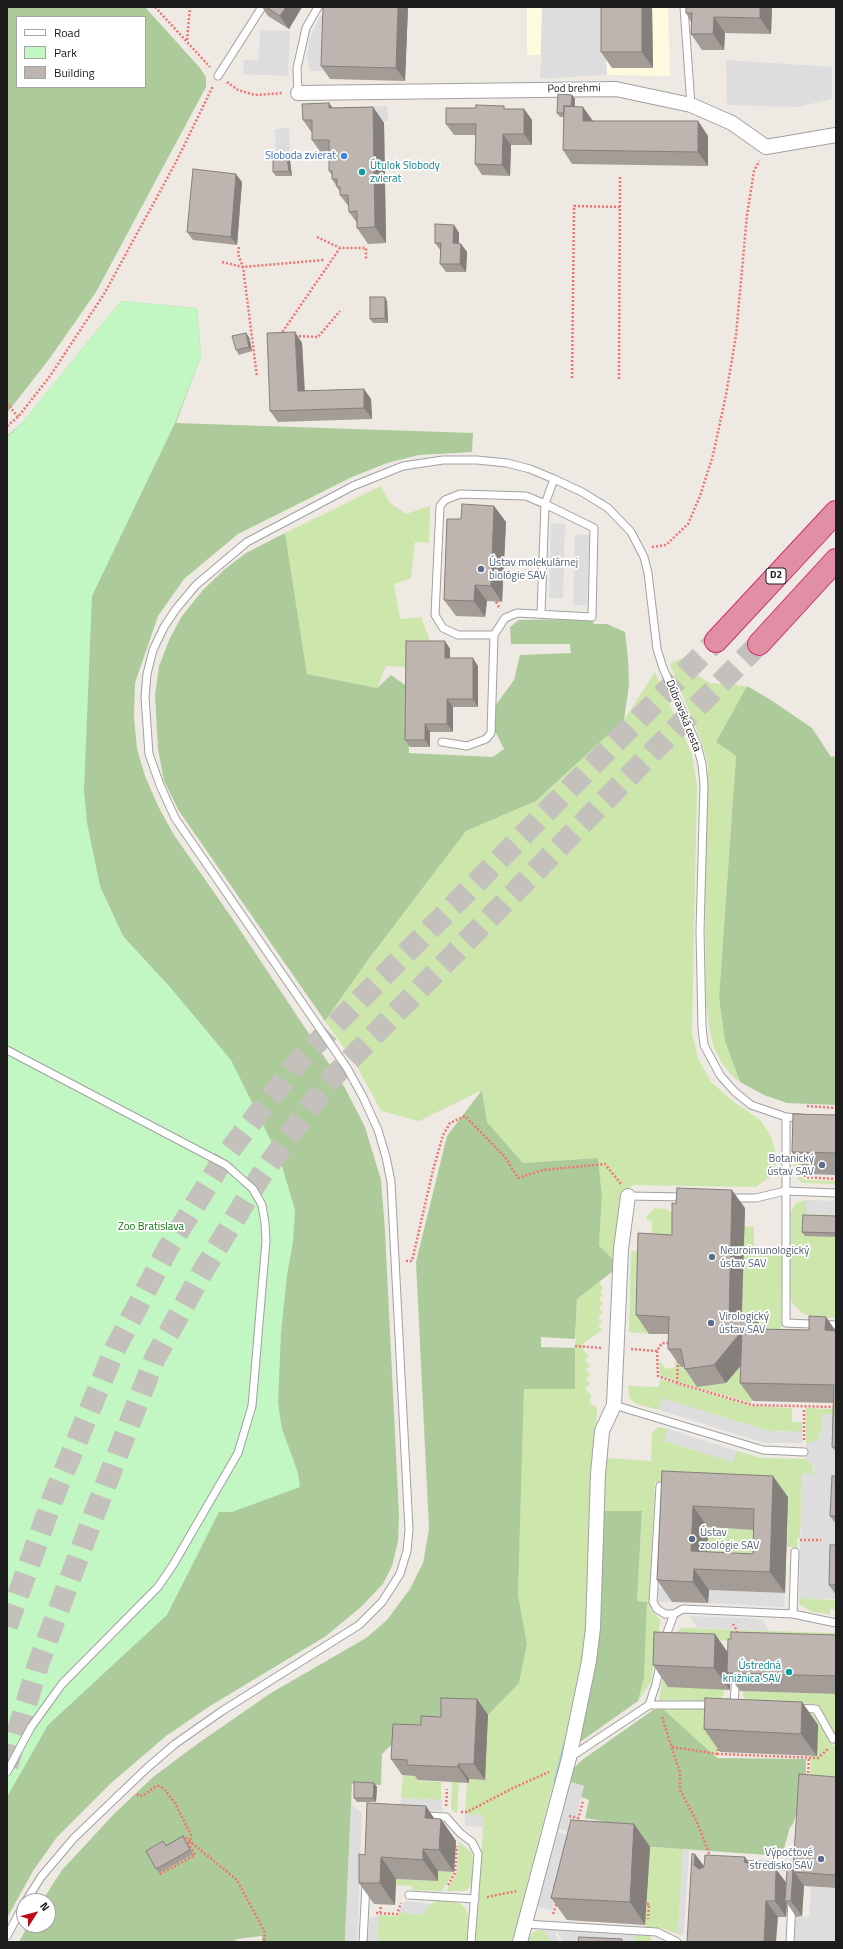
<!DOCTYPE html>
<html>
<head>
<meta charset="utf-8">
<style>
	body { margin:0 }
	#map { position:relative; width:843px; height:1949px; overflow:hidden; background:#eee9e3; font-family:"Titillium Web",sans-serif }
	canvas { display:block }
	.frame { position:absolute; inset:0; border:8px solid #1d1d1d; pointer-events:none }
	.legend { position:absolute; left:16px; top:16px; width:130px; height:72px; box-sizing:border-box; background:#fff; border:1px solid #a5a5a5; margin:0; padding:5px 7px; list-style:none; font-size:12px; color:#1d1d1d }
	.legend li { display:flex; align-items:center; gap:8px; height:20px }
	.legend b { width:20px; border:1px solid #a5a5a5 }
	.north { position:absolute; left:16px; top:1893px; width:40px; height:40px; box-sizing:border-box; background:#fff; border:1px solid #a5a5a5; border-radius:50%; rotate:54deg; font-size:11px; font-weight:700; line-height:16px; text-align:center; color:#1d1d1d }
	.north::after { content:''; display:block; margin:auto; width:14px; height:18px; background:#c00b1a; clip-path:polygon(50% 0,100% 100%,50% 72%,0 100%) }
</style>
</head>
<body>
<div id="map">
<canvas width="843" height="1949"></canvas>
<div class="frame"></div>
<ul class="legend">
<li><b style="height:5px;background:#fff"></b>Road</li>
<li><b style="height:11px;background:#c2f6c2"></b>Park</li>
<li><b style="height:11px;background:#beb5b0"></b>Building</li>
</ul>
<div class="north">N</div>
</div>
<script>
const ctx = document.querySelector('canvas').getContext('2d');
ctx.lineJoin = 'round';
function fillPath(path, color) { ctx.fillStyle = color; ctx.fill(path, 'evenodd'); }
const toPath = rows => new Path2D(rows.map(r => 'M' + r).join(''));
function trace(path, color, width, dash) { ctx.strokeStyle = color; ctx.lineWidth = width; ctx.lineCap = dash ? 'butt' : 'round'; ctx.setLineDash(dash || []); ctx.stroke(path); }
function drawText(font, color, halo, rows, align = 'center') {
  ctx.font = font + ' "Titillium Web",sans-serif'; ctx.lineWidth = 3.5; ctx.setLineDash([]); ctx.textBaseline = 'middle'; ctx.strokeStyle = halo; ctx.fillStyle = color; for (const [text, x, y, turn = 0] of rows) {
    ctx.save(); ctx.translate(x, y); ctx.rotate((+turn || 0) * Math.PI / 180); ctx.textAlign = isNaN(turn) ? turn : align; if (halo) ctx.strokeText(text, 0, 0); ctx.fillText(text, 0, 0); ctx.restore();
  }
}
fillPath(toPath([
	[527,7,668,7,670,76,607,75,540,79,540,55,527,55]
]), '#fdfadd');
fillPath(toPath([
	[381,486,390,503,406,514,430,506,429,543,415,542,411,578,394,584,400,619,421,617,431,643,406,667,386,666,377,688,307,674,285,533],
	[682,658,691,671,710,683,747,686,716,742,736,756,719,998,725,1041,740,1082,731,1075,721,1062,713,1045,709,1026,706,1003,705,895,708,765,703,746,670,664],
	[655,672,692,754,697,786,692,1033,698,1058,711,1082,734,1102,760,1120,769,1133,774,1145,776,1158,775,1167,771,1176,756,1187,633,1185,621,1193,616,1271,612,1272,613,1259,599,1247,602,1196,598,1158,523,1163,487,1122,482,1090,419,1121,381,1111,356,1065,325,1021,368,960,466,831,536,801,624,720],
	[795,1156,801,1156,801,1175,804,1180,834,1181,836,1182,835,1184,802,1183,795,1175,794,1170],
	[806,1200,806,1214,836,1215,836,1318,811,1317,801,1312,792,1303,790,1291,791,1213,794,1206,798,1202],
	[655,1208,667,1209,685,1223,649,1334,629,1332,631,1251,651,1252,652,1221,646,1220,648,1214],
	[744,1226,754,1227,754,1249,782,1250,781,1348,741,1335],
	[599,1282,603,1288,600,1291,603,1295,599,1298,603,1304,599,1308,603,1313,598,1317,602,1322,598,1325,602,1330,583,1344,583,1349,589,1357,585,1360,590,1366,586,1369,590,1375,586,1379,590,1384,585,1388,591,1395,590,1403,597,1408,595,1445,593,1448,591,1470,587,1618,583,1660,575,1701,512,1942,475,1942,484,1816,465,1814,467,1783,469,1783,469,1779,485,1780,488,1715,519,1683,527,1644,518,1595,524,1388,574,1388,577,1299],
	[676,1359,681,1366,679,1367,754,1369,752,1403,679,1383,660,1375,660,1360,664,1367,670,1369,675,1367],
	[660,1379,752,1406,792,1408,792,1422,802,1422,802,1432,769,1431,663,1399,659,1410,637,1404,630,1399,628,1386,659,1387],
	[806,1408,836,1409,836,1414,822,1428,818,1440,812,1443,806,1443],
	[658,1427,668,1429,664,1441,733,1462,736,1451,762,1458,806,1459,812,1464,814,1474,802,1474,800,1538,797,1538,797,1549,793,1547,787,1547,788,1495,741,1493,741,1485,655,1482,649,1602,651,1609,660,1620,659,1629,651,1682,638,1701,644,1678,647,1602,637,1601,642,1512,604,1511,605,1470,606,1458,651,1461,652,1432],
	[708,1527,769,1531,768,1575,706,1573],
	[799,1598,836,1600,836,1609,830,1609,830,1614,812,1612,799,1604],
	[685,1628,736,1630,736,1637,731,1641,688,1639,724,1690,723,1696,718,1701,659,1700,664,1673,675,1634,680,1629],
	[740,1630,836,1633,836,1642,739,1637],
	[742,1691,836,1694,836,1736,816,1704,750,1701,744,1698],
	[663,1709,718,1709,808,1712,816,1717,821,1723,833,1746,836,1744,836,1777,810,1776,811,1756,817,1756,718,1721,717,1758],
	[403,1775,418,1776,418,1781,441,1782,441,1800,401,1798],
	[452,1782,459,1782,457,1813,453,1811,451,1808],
	[459,1842,472,1853,473,1859,472,1881,468,1889,464,1891,446,1891,457,1873],
	[650,1847,683,1849,678,1933,683,1933,681,1935,661,1928,645,1927],
	[438,1871,454,1872,442,1891,412,1890,412,1886,396,1885,396,1879,437,1881],
	[437,1901,453,1901,462,1905,467,1911,469,1917,468,1942,377,1942,379,1915,398,1916,399,1912,421,1915,431,1904],
	[539,1930,544,1930,551,1942,527,1942,532,1933],
	[633,1935,650,1936,653,1942,636,1942]
]), '#cde6ac');
fillPath(toPath([
	[7,7,145,7,200,68,206,77,206,87,96,292,50,358,7,413],
	[17,17,145,17,145,87,17,87],
	[121,301,197,308,201,356,176,423,473,433,472,452,419,455,387,463,352,477,238,534,184,579,158,616,135,683,134,717,137,749,145,776,158,806,174,835,234,921,345,1088,365,1127,381,1180,385,1231,399,1515,398,1541,392,1566,383,1584,361,1607,326,1636,210,1706,166,1736,110,1784,57,1837,33,1871,7,1918,7,436,22,423],
	[285,533,307,674,377,688,391,675,408,687,409,753,493,757,504,749,495,731,495,706,514,680,520,655,571,653,570,644,511,644,510,627,519,620,592,619,594,624,607,624,625,632,628,659,629,685,624,720,536,801,466,831,368,960,325,1021,179,811,164,781,158,749,155,695,159,666,170,638,182,616,203,590,225,569,246,553],
	[747,686,771,700,812,728,831,757,836,756,836,1105,787,1103,764,1095,740,1082,725,1041,719,998,736,756,716,742],
	[482,1090,487,1122,523,1163,598,1158,602,1196,599,1246,613,1259,612,1272,577,1299,575,1339,541,1337,541,1347,575,1348,575,1389,524,1389,518,1595,527,1644,519,1683,488,1715,453,1713,433,1718,403,1734,382,1754,381,1785,352,1784,345,1942,262,1942,262,1936,237,1939,232,1942,19,1942,28,1925,48,1925,48,1901,42,1901,62,1870,114,1814,153,1777,200,1742,271,1693,366,1638,387,1620,410,1589,423,1563,429,1529,416,1262,447,1136],
	[604,1511,642,1511,637,1601,647,1602,644,1678,638,1701,580,1742,599,1641],
	[663,1709,717,1758,806,1759,805,1807,799,1806,793,1824,790,1827,782,1856,597,1843,602,1821,585,1818,589,1800,581,1797,584,1786,568,1781,573,1769,582,1760,653,1710]
]), '#adcb9a');
fillPath(toPath([
	[121,301,197,308,201,356,175,423,92,596,84,790,87,823,100,886,123,936,170,987,231,1060,280,1159,295,1210,293,1242,287,1275,281,1333,278,1403,282,1429,298,1473,300,1487,232,1512,219,1512,167,1615,48,1725,7,1797,7,437,22,423]
]), '#c2f6c2');
fillPath(toPath([
	[542,7,603,7,607,75,540,79],
	[320,16,332,18,330,71,310,71,307,58,309,41],
	[260,30,290,31,288,76,243,74,244,60,259,60],
	[726,60,832,67,832,99,797,107,727,105],
	[387,106,388,121,355,121,355,107],
	[289,128,290,161,276,161,275,129],
	[551,523,565,524,563,598,549,598],
	[575,534,589,535,587,605,573,605],
	[806,1200,836,1201,836,1215,806,1214],
	[662,1398,769,1431,802,1432,802,1443,765,1443,659,1410],
	[822,1414,836,1414,836,1599,799,1598,802,1473,814,1474,815,1468,812,1464,806,1459,806,1443,818,1440,821,1434],
	[668,1429,736,1451,733,1462,664,1441],
	[658,1588,671,1588,671,1602,658,1602],
	[709,1590,785,1593,784,1607,708,1603],
	[690,1616,762,1619,769,1631,698,1628],
	[568,1781,584,1786,572,1833,560,1829,558,1831,559,1833,571,1836,552,1910,534,1906],
	[401,1798,442,1800,442,1811,400,1810],
	[351,1804,362,1813,357,1942,345,1942],
	[465,1814,484,1815,484,1827,465,1826],
	[683,1849,689,1850,684,1933,678,1933],
	[811,1887,836,1888,836,1942,794,1942,795,1916,809,1917],
	[405,1901,431,1904,421,1915,399,1912],
	[379,1915,377,1942,367,1942,369,1919],
	[544,1930,633,1935,636,1942,564,1942,557,1932,555,1934,560,1942,551,1942]
]), '#ddd');
trace(toPath([
	[556,1781,565,1746]
]), '#a6d2d9', 5);
trace(toPath([
	[7,1626,53,1498,115,1349,168,1248,226,1155,298,1062,716,641],
	[7,1766,39,1662,92,1520,155,1358,203,1271,260,1177,327,1083,759,644]
]), '#c4c0bb', 22, [22, 11]);
const service = toPath([
	[684,7,691,105],
	[218,76,262,7],
	[298,93,297,68,306,28,318,7],
	[541,613,545,504,526,496,460,494,445,500,440,506,435,615,443,628,458,635,494,635,505,618,517,613,592,617,594,528,545,504,554,479],
	[442,742,467,746,486,739,491,733,494,635],
	[7,1050,226,1165,253,1189,262,1205,265,1223,266,1241,252,1406,238,1453,173,1565,158,1587,62,1684,31,1727,7,1772],
	[786,1117,786,1323,836,1325],
	[628,1196,685,1197],
	[729,1198,756,1198,785,1191,836,1193],
	[614,1405,763,1450,804,1452],
	[670,1486,660,1486,653,1602,657,1609,665,1614,674,1614],
	[793,1614,795,1552],
	[664,1641,674,1614,683,1609,793,1614,836,1623],
	[734,1703,736,1676],
	[649,1705,656,1684,660,1665],
	[797,1708,816,1709,833,1739],
	[569,1758,649,1705,713,1705],
	[424,1816,446,1817,460,1833,472,1842,478,1854,471,1942],
	[742,1864,794,1867],
	[409,1895,475,1899],
	[26,1901,41,1877,74,1838,147,1768,175,1744,222,1711,359,1625,382,1602,400,1574,407,1551,409,1530,391,1182,386,1157,378,1130,363,1097,347,1068,175,818,160,785,149,754,145,697,147,674,153,650,164,627,176,609,196,585,247,542,353,486,403,466,443,460,477,460,507,463,530,469,554,479,582,492,608,508,631,532,644,557,648,573,657,649,663,668,697,745,702,764,704,784,700,931,702,1027,704,1045,720,1075,734,1091,751,1105,786,1117,802,1118],
	[525,1924,657,1932,677,1942],
	[7,1936,24,1904],
	[363,1942,366,1884],
	[790,1942,792,1901]
]);
const minor = toPath([
	[298,93,616,89,691,105,732,123,766,147,836,135],
	[520,1942,569,1758,589,1661,593,1628,598,1474,602,1431,614,1405,621,1249,628,1196]
]);
const motorway = toPath([
	[716,641,836,512],
	[759,644,836,560]
]);
trace(service, '#a1a1a1', 9);
trace(minor, '#a1a1a1', 16);
trace(motorway, '#cf2d72', 24);
trace(toPath([
	[155,7,210,67],
	[187,40,190,7],
	[227,82,238,90,255,95,283,93],
	[317,237,340,248,366,248,366,259],
	[239,247,238,254,243,267,257,377],
	[222,262,243,267,324,260],
	[287,334,283,331,340,248],
	[295,336,318,337,340,311],
	[572,378,574,206,620,207],
	[619,379,620,175],
	[7,403,18,417],
	[7,426,18,417,50,376,104,294,176,162,213,86],
	[652,547,666,545,688,524,700,496,713,455,726,395,736,335,747,215,754,171,759,161],
	[496,602,500,609],
	[807,1106,836,1108],
	[805,1167,805,1177,836,1179],
	[406,1261,412,1261,433,1170,443,1135,450,1123,465,1116,505,1157,518,1178,543,1170,605,1164,621,1184],
	[575,1346,602,1348],
	[631,1349,657,1351,662,1343,671,1343],
	[657,1351,658,1376,677,1383,752,1405,836,1407],
	[677,1383,678,1360],
	[804,1440,804,1410],
	[800,1540,821,1540],
	[733,1624,737,1631,737,1635],
	[662,1717,680,1773,680,1790,697,1822,710,1856],
	[672,1747,718,1754],
	[718,1749,718,1754,818,1758,828,1749],
	[808,1777,809,1757],
	[137,1794,139,1796,144,1795,155,1787,159,1786,164,1789,175,1803,191,1835,190,1842,187,1843],
	[446,1806,447,1789],
	[461,1812,467,1812,513,1788,549,1772],
	[569,1816,578,1818],
	[577,1823,583,1801],
	[182,1840,186,1838,237,1880,260,1923,265,1933,264,1942],
	[160,1874,195,1855,188,1843],
	[448,1885,455,1873,457,1846],
	[487,1897,517,1891],
	[647,1904,649,1904,648,1919],
	[376,1913,397,1914,401,1903],
	[380,1913,381,1905],
	[553,1914,557,1902]
]), '#f27370', 2.5, [2, 2]);
trace(service, '#fff', 7);
trace(minor, '#fff', 14);
trace(motorway, '#e18fa5', 22);
fillPath(toPath([
	[262,7,302,7,289,29,268,16],
	[408,7,405,81,330,79,321,66],
	[601,7,652,7,653,68,612,68,601,52],
	[772,7,771,34,725,33,724,50,702,50,691,34,691,22,686,13],
	[572,95,575,99,575,106,593,121,698,121,708,136,708,166,572,164,563,150,564,117,560,117,557,113],
	[329,103,333,108,373,107,384,123,386,243,368,244,357,228,357,223,349,212,349,207,340,195,340,192,332,179,332,175,329,171,329,156,323,156,312,140,312,133,303,120],
	[506,109,524,109,532,120,532,145,511,145,510,176,482,175,475,164,476,135,454,135,446,124],
	[287,157,290,161,292,176,276,176,273,172],
	[242,182,237,245,193,240,187,232],
	[454,225,459,233,459,243,461,244,467,252,466,272,446,272,440,264,441,251,435,243],
	[387,301,388,323,373,323,370,319],
	[295,332,302,343,305,391,364,389,371,399,372,419,278,422,270,411],
	[249,337,252,351,239,355,236,350],
	[494,506,506,522,502,602,487,601,485,617,456,616,444,600,461,519],
	[445,641,450,649,450,658,478,666,478,707,453,707,453,732,430,732,430,747,410,747,405,740],
	[836,1115,836,1175,808,1174,792,1152],
	[676,1204,745,1208,742,1317,755,1318,763,1329,809,1330,826,1317,836,1331,836,1452,832,1447,833,1403,753,1401,740,1383,741,1366,726,1383,697,1387,685,1369,684,1367,681,1367,668,1349,668,1334,649,1334,636,1315,672,1235],
	[836,1216,836,1237,805,1236,802,1232],
	[662,1471,788,1497,785,1593,709,1590,708,1603,672,1602,657,1580],
	[708,1527,754,1530,753,1554,707,1552],
	[836,1476,836,1524,830,1516],
	[836,1545,836,1595,829,1585],
	[836,1635,836,1694,742,1691,740,1691,730,1677,730,1690,668,1687,653,1665],
	[477,1699,488,1715,485,1780,469,1779,469,1783,418,1780,415,1776,402,1775,391,1759,421,1725,441,1717],
	[802,1702,818,1725,817,1756,720,1752,704,1729],
	[836,1777,836,1888,804,1886,802,1916,796,1917,787,1903,786,1917,778,1917,704,1866,752,1867,786,1883,793,1871],
	[374,1783,377,1787,376,1802,357,1802,354,1798],
	[435,1819,441,1819,456,1841,454,1872,438,1871,438,1881,396,1879,395,1905,374,1904,359,1883,365,1855],
	[634,1824,650,1847,645,1925,567,1920,551,1898],
	[183,1836,193,1854,159,1873,156,1869,166,1845]
]), '#a39c97');
fillPath(toPath([
	[286,7,302,7,289,29,280,16],
	[398,7,408,7,405,81,396,68],
	[642,7,652,7,653,68,642,52],
	[760,7,772,7,771,34,760,18],
	[714,17,725,33,724,50,713,34],
	[572,95,575,99,574,117,571,113],
	[329,103,340,119,329,108],
	[373,107,384,123,386,243,375,227],
	[583,107,593,121,583,121],
	[524,109,532,120,532,145,524,134],
	[698,121,708,136,708,166,698,152],
	[503,134,511,145,510,176,502,165],
	[287,157,290,161,292,176,289,171],
	[236,174,242,182,237,245,231,237],
	[454,225,459,233,459,252,453,243],
	[461,244,467,252,466,272,460,264],
	[385,297,387,301,388,323,385,318],
	[295,332,302,343,305,402,298,391],
	[246,333,249,337,252,351,249,347],
	[364,389,371,399,372,419,364,408],
	[494,506,506,522,502,602,491,586],
	[475,585,487,601,485,617,474,601],
	[445,641,450,649,450,665,445,658],
	[473,658,478,666,478,707,473,699],
	[447,699,453,707,453,732,447,724],
	[425,724,430,732,430,747,425,740],
	[732,1190,745,1208,741,1331,754,1349,726,1383,714,1365,729,1317],
	[826,1317,836,1332,825,1330],
	[755,1318,768,1336,755,1329],
	[773,1476,788,1497,785,1593,770,1572],
	[693,1506,708,1527,707,1569,691,1551],
	[694,1569,709,1590,708,1603,693,1582],
	[715,1634,731,1657,727,1672,730,1677,730,1690,714,1668],
	[477,1699,488,1715,485,1780,474,1764],
	[802,1702,818,1725,817,1756,801,1734],
	[458,1764,469,1779,469,1783,458,1767],
	[374,1783,377,1787,376,1802,373,1798],
	[426,1806,440,1827,441,1819,456,1841,454,1872,439,1850,425,1818],
	[634,1824,650,1847,645,1925,630,1902],
	[423,1849,438,1871,438,1881,423,1860],
	[695,1854,707,1870,706,1881,694,1865],
	[381,1857,396,1879,395,1905,380,1883],
	[745,1857,760,1879,744,1862],
	[776,1869,788,1885,785,1901,787,1903,786,1917,775,1901],
	[793,1870,804,1886,802,1916,791,1901],
	[766,1901,778,1917,776,1942,764,1942]
]), '#857f7b');
const building = toPath([
	[266,7,286,7,280,16,266,7],
	[323,7,398,7,396,68,321,66,323,7],
	[601,7,642,7,642,52,601,52,601,7],
	[686,7,760,7,760,18,714,17,713,34,691,34,692,13,686,13,686,7],
	[558,94,572,95,571,106,564,106,564,113,557,113,558,94],
	[329,103,329,108,373,107,375,227,357,228,357,211,349,212,348,195,340,195,340,187,337,187,337,179,332,179,332,171,329,171,329,140,312,140,312,120,303,120,302,104,329,103],
	[476,105,504,106,504,109,524,109,524,134,503,134,502,165,475,164,476,124,446,124,446,108,476,108,476,105],
	[564,106,583,107,583,121,698,121,698,152,563,150,564,106],
	[273,157,287,157,289,171,273,172,273,157],
	[193,169,236,174,231,237,187,232,193,169],
	[435,224,454,225,453,243,461,244,460,264,440,264,441,243,435,243,435,224],
	[370,297,385,297,385,318,370,319,370,297],
	[295,332,298,391,364,389,364,408,270,411,267,333,295,332],
	[246,333,249,347,236,350,232,336,246,333],
	[462,504,494,506,491,586,475,585,474,601,444,600,447,519,461,519,462,504],
	[406,641,445,641,445,658,473,658,473,699,447,699,447,724,425,724,425,740,405,740,406,641],
	[793,1114,836,1115,836,1153,792,1152,793,1114],
	[677,1188,732,1190,729,1317,755,1318,755,1329,809,1330,809,1316,826,1317,825,1330,836,1331,836,1447,832,1447,834,1385,740,1383,742,1331,714,1365,685,1369,681,1349,668,1349,669,1317,636,1315,638,1233,672,1235,672,1203,676,1204,677,1188],
	[803,1215,836,1216,836,1233,802,1232,803,1215],
	[662,1471,773,1476,770,1572,694,1569,693,1582,657,1580,662,1471],
	[693,1506,754,1509,753,1554,691,1551,693,1506],
	[832,1476,836,1476,836,1516,830,1516,832,1476],
	[830,1545,836,1545,836,1585,829,1585,830,1545],
	[654,1632,715,1634,714,1668,653,1665,654,1632],
	[731,1632,836,1635,836,1676,729,1673,727,1672,728,1639,731,1639,731,1632],
	[441,1698,477,1699,474,1764,458,1764,458,1767,407,1765,407,1760,391,1759,393,1724,421,1725,421,1716,441,1717,441,1698],
	[705,1698,802,1702,801,1734,704,1729,705,1698],
	[799,1774,836,1777,836,1875,794,1872,793,1871,799,1774],
	[354,1782,374,1783,373,1798,354,1798,354,1782],
	[367,1803,426,1806,425,1818,441,1819,439,1850,423,1849,423,1860,381,1857,380,1883,359,1883,359,1854,365,1855,367,1803],
	[571,1820,634,1824,630,1902,551,1898,571,1820],
	[183,1836,190,1850,156,1869,146,1851,163,1841,166,1846,183,1836],
	[692,1854,695,1854,694,1865,699,1869,704,1867,705,1855,745,1857,744,1862,748,1863,748,1867,776,1869,775,1901,766,1901,764,1942,687,1942,692,1854],
	[787,1870,793,1870,791,1901,785,1901,787,1870],
	[579,1937,622,1939,622,1942,578,1942,579,1937]
]);
fillPath(building, '#beb5b0');
trace(building, '#857f7b', 1);
for (const [x, y, r, color] of [
	[344,156,4,"#3f7fe0"],
	[362,172,4,"#0f9aa8"],
	[481,569,4,"#5c6f8a"],
	[822,1165,4,"#5c6f8a"],
	[712,1257,4,"#5c6f8a"],
	[711,1323,4,"#5c6f8a"],
	[692,1539,4,"#5c6f8a"],
	[789,1672,4,"#0f9aa8"],
	[821,1859,4,"#5c6f8a"]
]) { const dot = new Path2D(); dot.arc(x, y, r, 0, 2 * Math.PI); ctx.fillStyle = color; ctx.fill(dot); trace(dot, '#fff', 1.5); }
for (const [x, y, w] of [
	[776,576,20]
]) { const box = new Path2D(); box.roundRect(x - w / 2, y - 8, w, 16, 3); ctx.fillStyle = '#fff'; ctx.fill(box); trace(box, '#1d1d1d', 1); }
drawText('bold 10px', '#1d1d1d', null, [
	["D2",776,576]
]);
drawText('11px', '#1d1d1d', '#fff', [
	["Pod brehmi",574,89,-1],
	["Dúbravská cesta",683,716,68]
]);
drawText('11px', '#366cbe', '#fff', [
	["Sloboda zvierat",336,156]
], 'right');
drawText('11px', '#0d838f', '#fff', [
	["Útulok Slobody",370,166],
	["zvierat",370,179],
	["Ústredná",781,1666,"right"],
	["knižnica SAV",781,1679,"right"]
], 'left');
drawText('11px', '#4e5e75', '#fff', [
	["Ústav molekulárnej",489,563],
	["biológie SAV",489,576],
	["Botanický",814,1159,"right"],
	["ústav SAV",814,1172,"right"],
	["Neuroimunologický",720,1251],
	["ústav SAV",720,1264],
	["Virologický",719,1317],
	["ústav SAV",719,1330],
	["Ústav",700,1533],
	["zoológie SAV",700,1546],
	["Výpočtové",813,1853,"right"],
	["stredisko SAV",813,1866,"right"]
], 'left');
drawText('11px', '#117511', '#fff', [
	["Zoo Bratislava",151,1227]
]);
</script>
</body>
</html>
